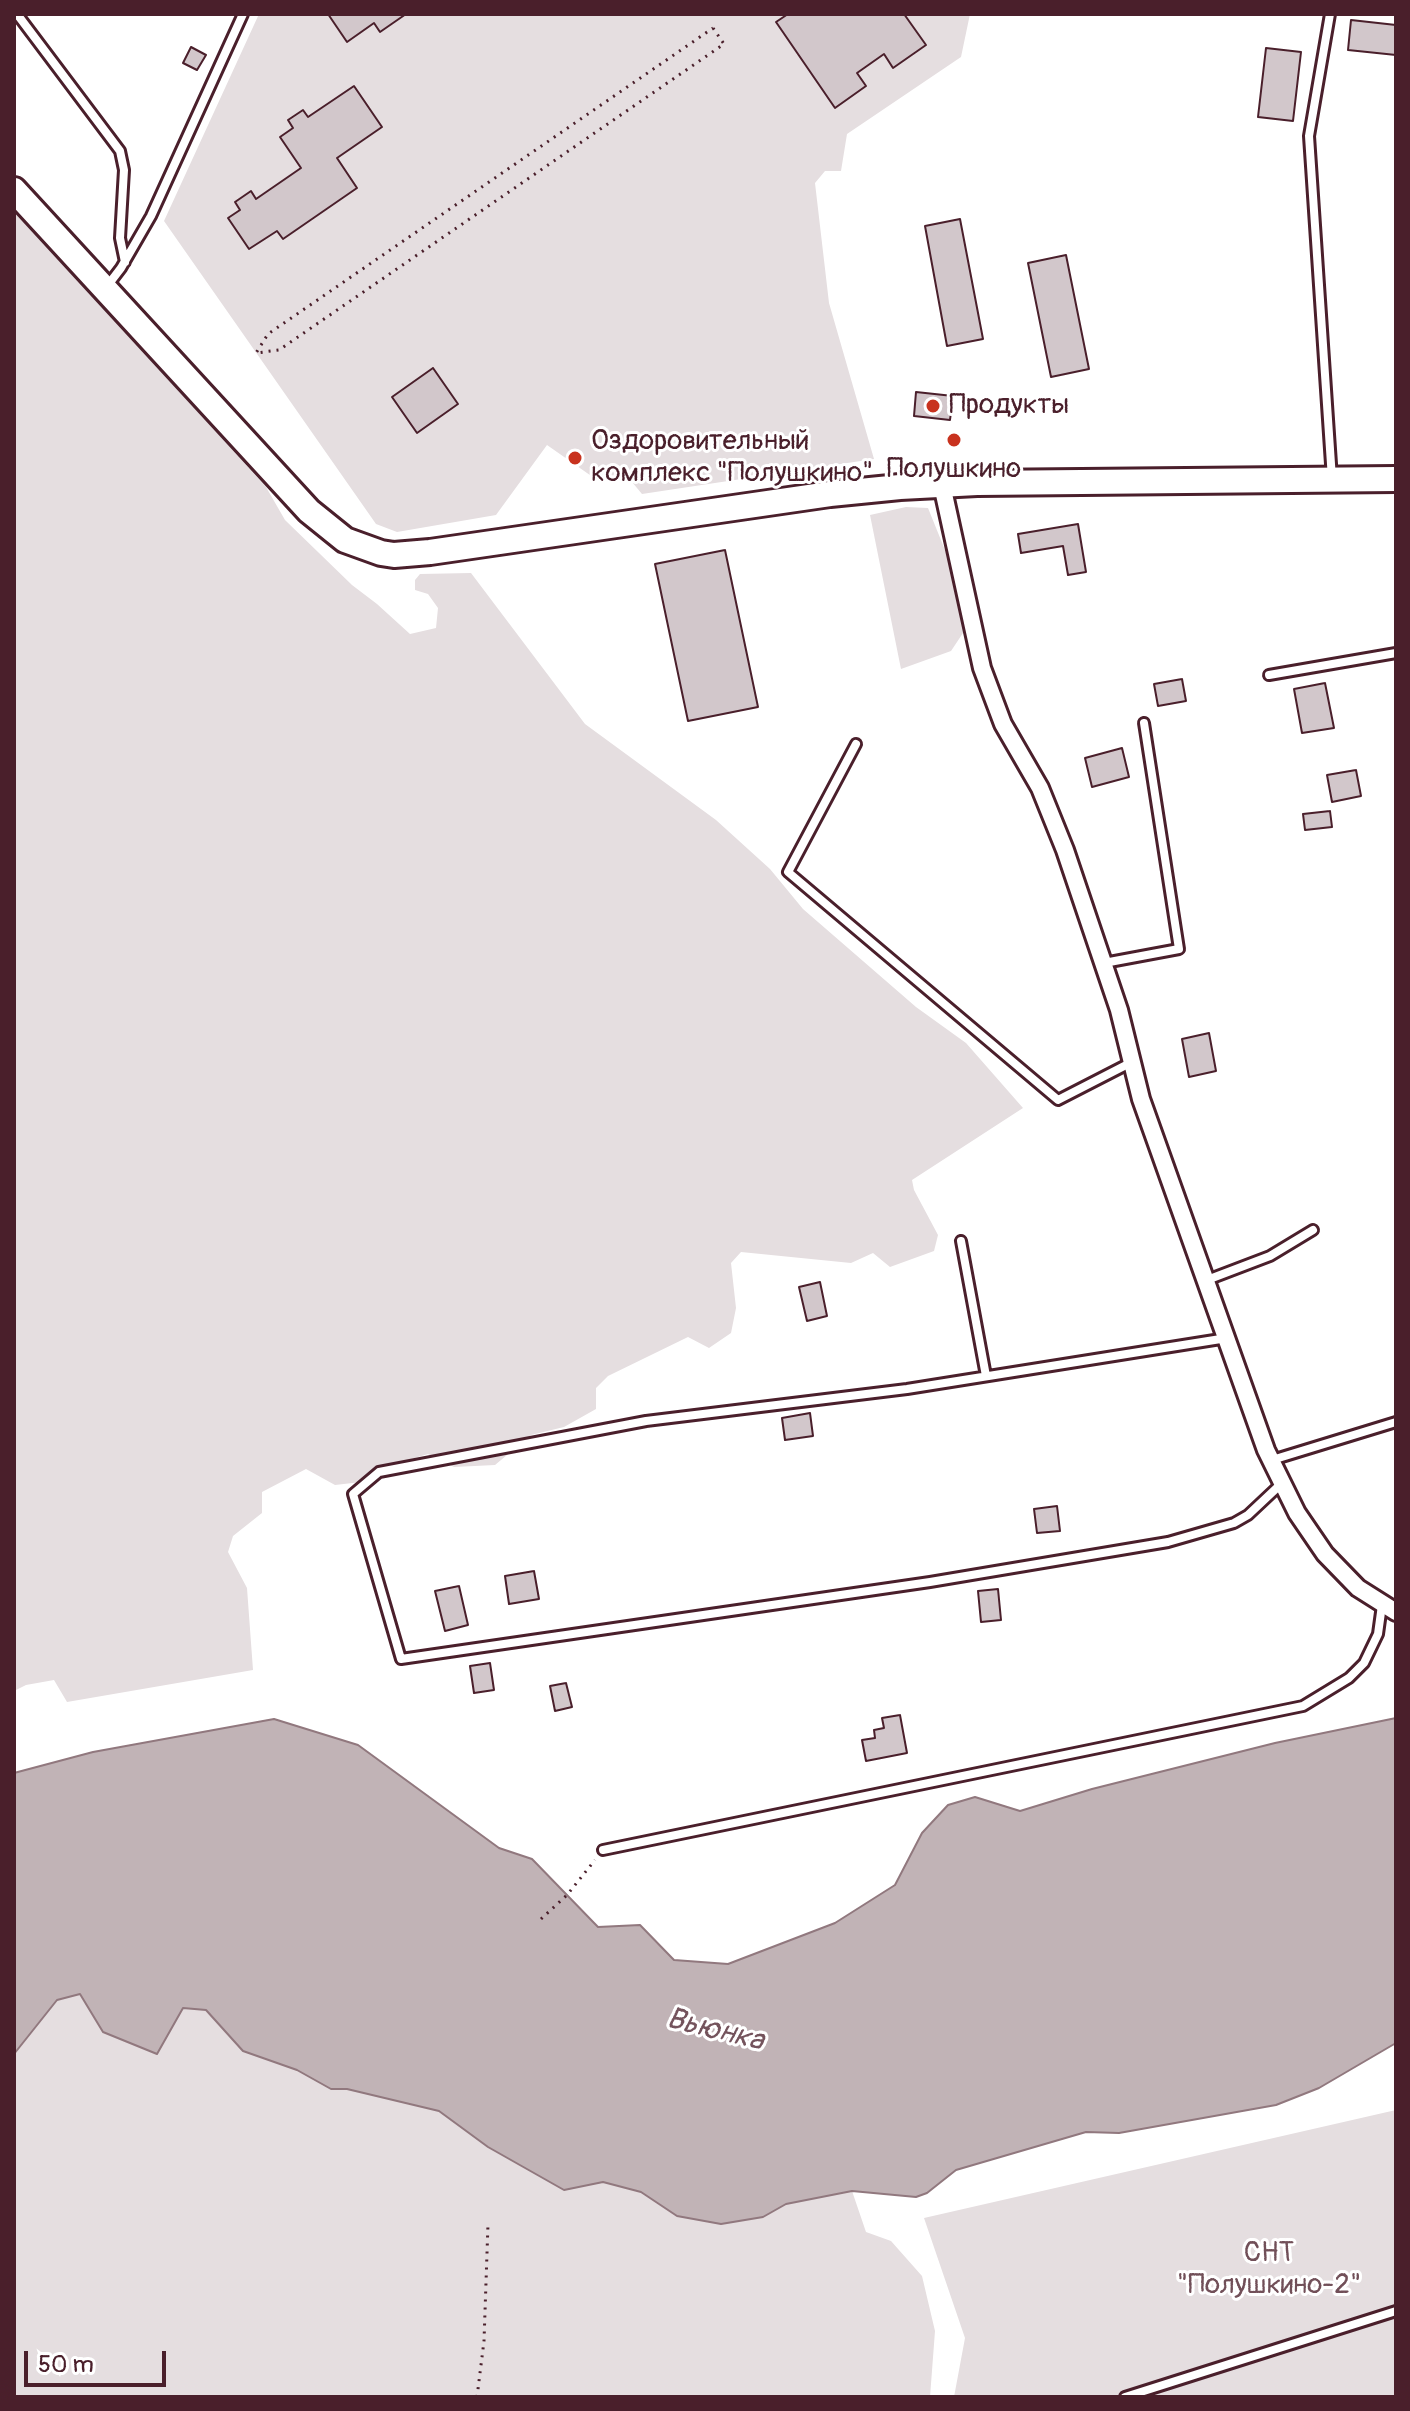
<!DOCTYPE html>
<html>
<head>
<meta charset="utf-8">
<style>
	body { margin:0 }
	#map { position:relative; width:1410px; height:2411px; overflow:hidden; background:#fff; font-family:Pangolin,sans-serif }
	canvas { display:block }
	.frame { position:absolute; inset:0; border:16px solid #4a1f2b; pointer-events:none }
	.scale { position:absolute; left:24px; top:2351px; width:142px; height:36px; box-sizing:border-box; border:4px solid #4a1f2b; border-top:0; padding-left:10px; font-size:24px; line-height:28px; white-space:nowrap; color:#4a1f2b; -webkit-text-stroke:6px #fff; paint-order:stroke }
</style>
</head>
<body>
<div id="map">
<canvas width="1410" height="2411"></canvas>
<div class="frame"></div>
<div class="scale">50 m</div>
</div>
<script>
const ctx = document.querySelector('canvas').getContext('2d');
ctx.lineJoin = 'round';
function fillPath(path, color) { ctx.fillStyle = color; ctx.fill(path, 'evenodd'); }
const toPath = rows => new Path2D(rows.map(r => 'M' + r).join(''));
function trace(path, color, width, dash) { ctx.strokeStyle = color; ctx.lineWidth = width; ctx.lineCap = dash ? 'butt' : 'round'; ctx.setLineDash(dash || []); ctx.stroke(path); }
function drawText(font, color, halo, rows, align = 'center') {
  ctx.font = font + ' Pangolin,sans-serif'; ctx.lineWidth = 6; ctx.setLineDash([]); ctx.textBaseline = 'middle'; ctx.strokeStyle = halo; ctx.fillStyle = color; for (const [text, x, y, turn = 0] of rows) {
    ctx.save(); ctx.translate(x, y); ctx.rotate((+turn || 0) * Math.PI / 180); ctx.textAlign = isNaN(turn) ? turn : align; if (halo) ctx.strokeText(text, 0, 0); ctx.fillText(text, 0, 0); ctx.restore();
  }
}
fillPath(toPath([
	[259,14,970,14,961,57,847,134,841,171,825,171,815,183,829,303,874,459,642,494,627,476,597,480,547,445,496,515,397,532,376,524,164,221],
	[14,209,266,487,285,520,352,585,377,604,410,634,436,628,438,608,428,594,415,590,415,580,420,574,471,573,585,724,716,820,770,869,803,909,916,1007,966,1043,1023,1108,912,1180,914,1190,938,1235,934,1251,890,1267,873,1253,851,1263,741,1252,731,1263,736,1308,731,1333,709,1348,688,1337,608,1376,596,1388,596,1409,564,1427,531,1435,495,1465,454,1467,428,1454,401,1462,370,1481,335,1485,306,1469,262,1492,262,1513,233,1536,228,1552,247,1588,253,1670,67,1702,54,1680,26,1685,14,1691],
	[906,507,928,508,947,555,965,630,951,651,901,669,870,515],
	[80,1994,103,2032,183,2008,206,2010,243,2051,297,2070,331,2089,347,2089,439,2111,488,2147,564,2190,603,2182,641,2192,677,2216,763,2217,786,2204,852,2191,866,2232,891,2241,922,2276,935,2331,930,2397,14,2397,14,2054,57,2000],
	[1396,2110,1396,2397,954,2397,965,2338,924,2218]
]), '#e5dee0');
const water = toPath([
	[1396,1718,1396,2043,1319,2088,1276,2105,1119,2133,1086,2132,956,2170,927,2193,916,2197,852,2191,786,2204,763,2217,721,2224,677,2216,641,2192,603,2182,564,2190,488,2147,439,2111,347,2089,331,2089,297,2070,243,2051,206,2010,183,2008,157,2054,103,2032,80,1994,57,2000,14,2054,14,1773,93,1752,274,1719,358,1745,499,1848,532,1859,598,1927,640,1925,674,1960,728,1964,835,1923,895,1885,922,1833,948,1805,975,1797,1020,1811,1092,1789,1275,1743,1396,1718]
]);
fillPath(water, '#c1b3b6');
trace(water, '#91787e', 2);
const building = toPath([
	[328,14,406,14,380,32,374,23,347,42,328,14],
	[788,14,904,14,926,45,893,68,884,54,857,73,866,86,835,108,776,22,788,14],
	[1351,20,1396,25,1396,55,1348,50,1351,20],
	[191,47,206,55,197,70,183,63,191,47],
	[1266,48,1301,52,1293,121,1258,117,1266,48],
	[354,86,382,127,337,158,357,188,283,239,277,231,249,249,228,218,240,210,235,202,251,191,256,199,301,168,280,137,293,128,288,120,303,110,308,117,354,86],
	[960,219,983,339,947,346,925,226,960,219],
	[1066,255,1089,369,1051,377,1028,263,1066,255],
	[433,368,458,404,417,433,392,397,433,368],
	[916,392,953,396,950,420,914,416,916,392],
	[1078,524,1086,572,1068,575,1063,546,1021,553,1018,534,1078,524],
	[725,550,758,707,688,721,655,564,725,550],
	[1182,679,1186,701,1158,706,1154,684,1182,679],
	[1325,683,1334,728,1302,733,1294,689,1325,683],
	[1122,748,1129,777,1092,787,1085,758,1122,748],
	[1356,770,1361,796,1332,802,1327,775,1356,770],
	[1330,811,1332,827,1305,830,1303,814,1330,811],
	[1209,1033,1216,1071,1189,1077,1182,1039,1209,1033],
	[820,1282,827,1316,807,1321,799,1287,820,1282],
	[810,1413,813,1436,785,1440,782,1418,810,1413],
	[1057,1506,1060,1531,1037,1533,1034,1509,1057,1506],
	[534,1571,539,1599,509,1604,505,1576,534,1571],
	[459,1586,468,1625,445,1631,435,1591,459,1586],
	[998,1589,1001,1620,981,1622,978,1591,998,1589],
	[490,1663,494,1690,474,1693,470,1666,490,1663],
	[566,1683,572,1707,555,1711,550,1686,566,1683],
	[900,1715,907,1753,866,1761,862,1740,875,1738,874,1730,884,1728,882,1718,900,1715]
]);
fillPath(building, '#d2c7cb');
trace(building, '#4a1f2b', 2);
const service = toPath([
	[17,14,120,151,124,170,120,238,125,262],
	[1330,14,1309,136,1332,479],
	[108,285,121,268,151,216,243,14],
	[1269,675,1396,653],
	[856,744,788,872,1058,1100,1132,1062],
	[1104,963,1179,949,1144,723],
	[961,1241,986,1376],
	[1207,1280,1270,1256,1313,1230],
	[1227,1338,907,1389,646,1421,379,1472,353,1494,401,1659,930,1582,1168,1542,1234,1523,1248,1515,1281,1484],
	[1272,1460,1396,1422],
	[603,1850,1303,1706,1349,1678,1364,1663,1378,1634,1382,1605],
	[1125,2397,1396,2311]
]);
const minor = toPath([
	[942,485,982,668,1003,724,1040,788,1065,850,1119,1010,1141,1099,1266,1450,1297,1513,1325,1554,1358,1588,1396,1612]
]);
const secondary = toPath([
	[14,190,309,511,345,540,381,553,394,555,430,552,830,494,900,487,977,483,1396,479]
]);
trace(service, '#4a1f2b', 14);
trace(minor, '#4a1f2b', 22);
trace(secondary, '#4a1f2b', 30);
trace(toPath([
	[713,28,724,44,279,350,256,353,268,334,713,28],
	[541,1919,567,1895,595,1860],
	[477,2397,484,2341,488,2224]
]), '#4a1f2b', 3, [2, 6]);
trace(service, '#fff', 8);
trace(minor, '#fff', 16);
trace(secondary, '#fff', 24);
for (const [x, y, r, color] of [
	[933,406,8,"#c8321e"],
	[954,440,8,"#c8321e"],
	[575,458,8,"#c8321e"]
]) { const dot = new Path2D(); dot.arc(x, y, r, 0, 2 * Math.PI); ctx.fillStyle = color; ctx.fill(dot); trace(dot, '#fff', 3); }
drawText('28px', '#4a1f2b', '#fff', [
	["Продукты",949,406],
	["Оздоровительный",591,442],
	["комплекс \"Полушкино\"",591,474],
	["Полушкино",954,470,"center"]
], 'left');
drawText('28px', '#714f58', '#fff', [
	["СНТ",1269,2254],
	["\"Полушкино-2\"",1269,2286]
]);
drawText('italic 30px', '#74535c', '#fff', [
	["Вьюнка",715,2031,14]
]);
</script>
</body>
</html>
